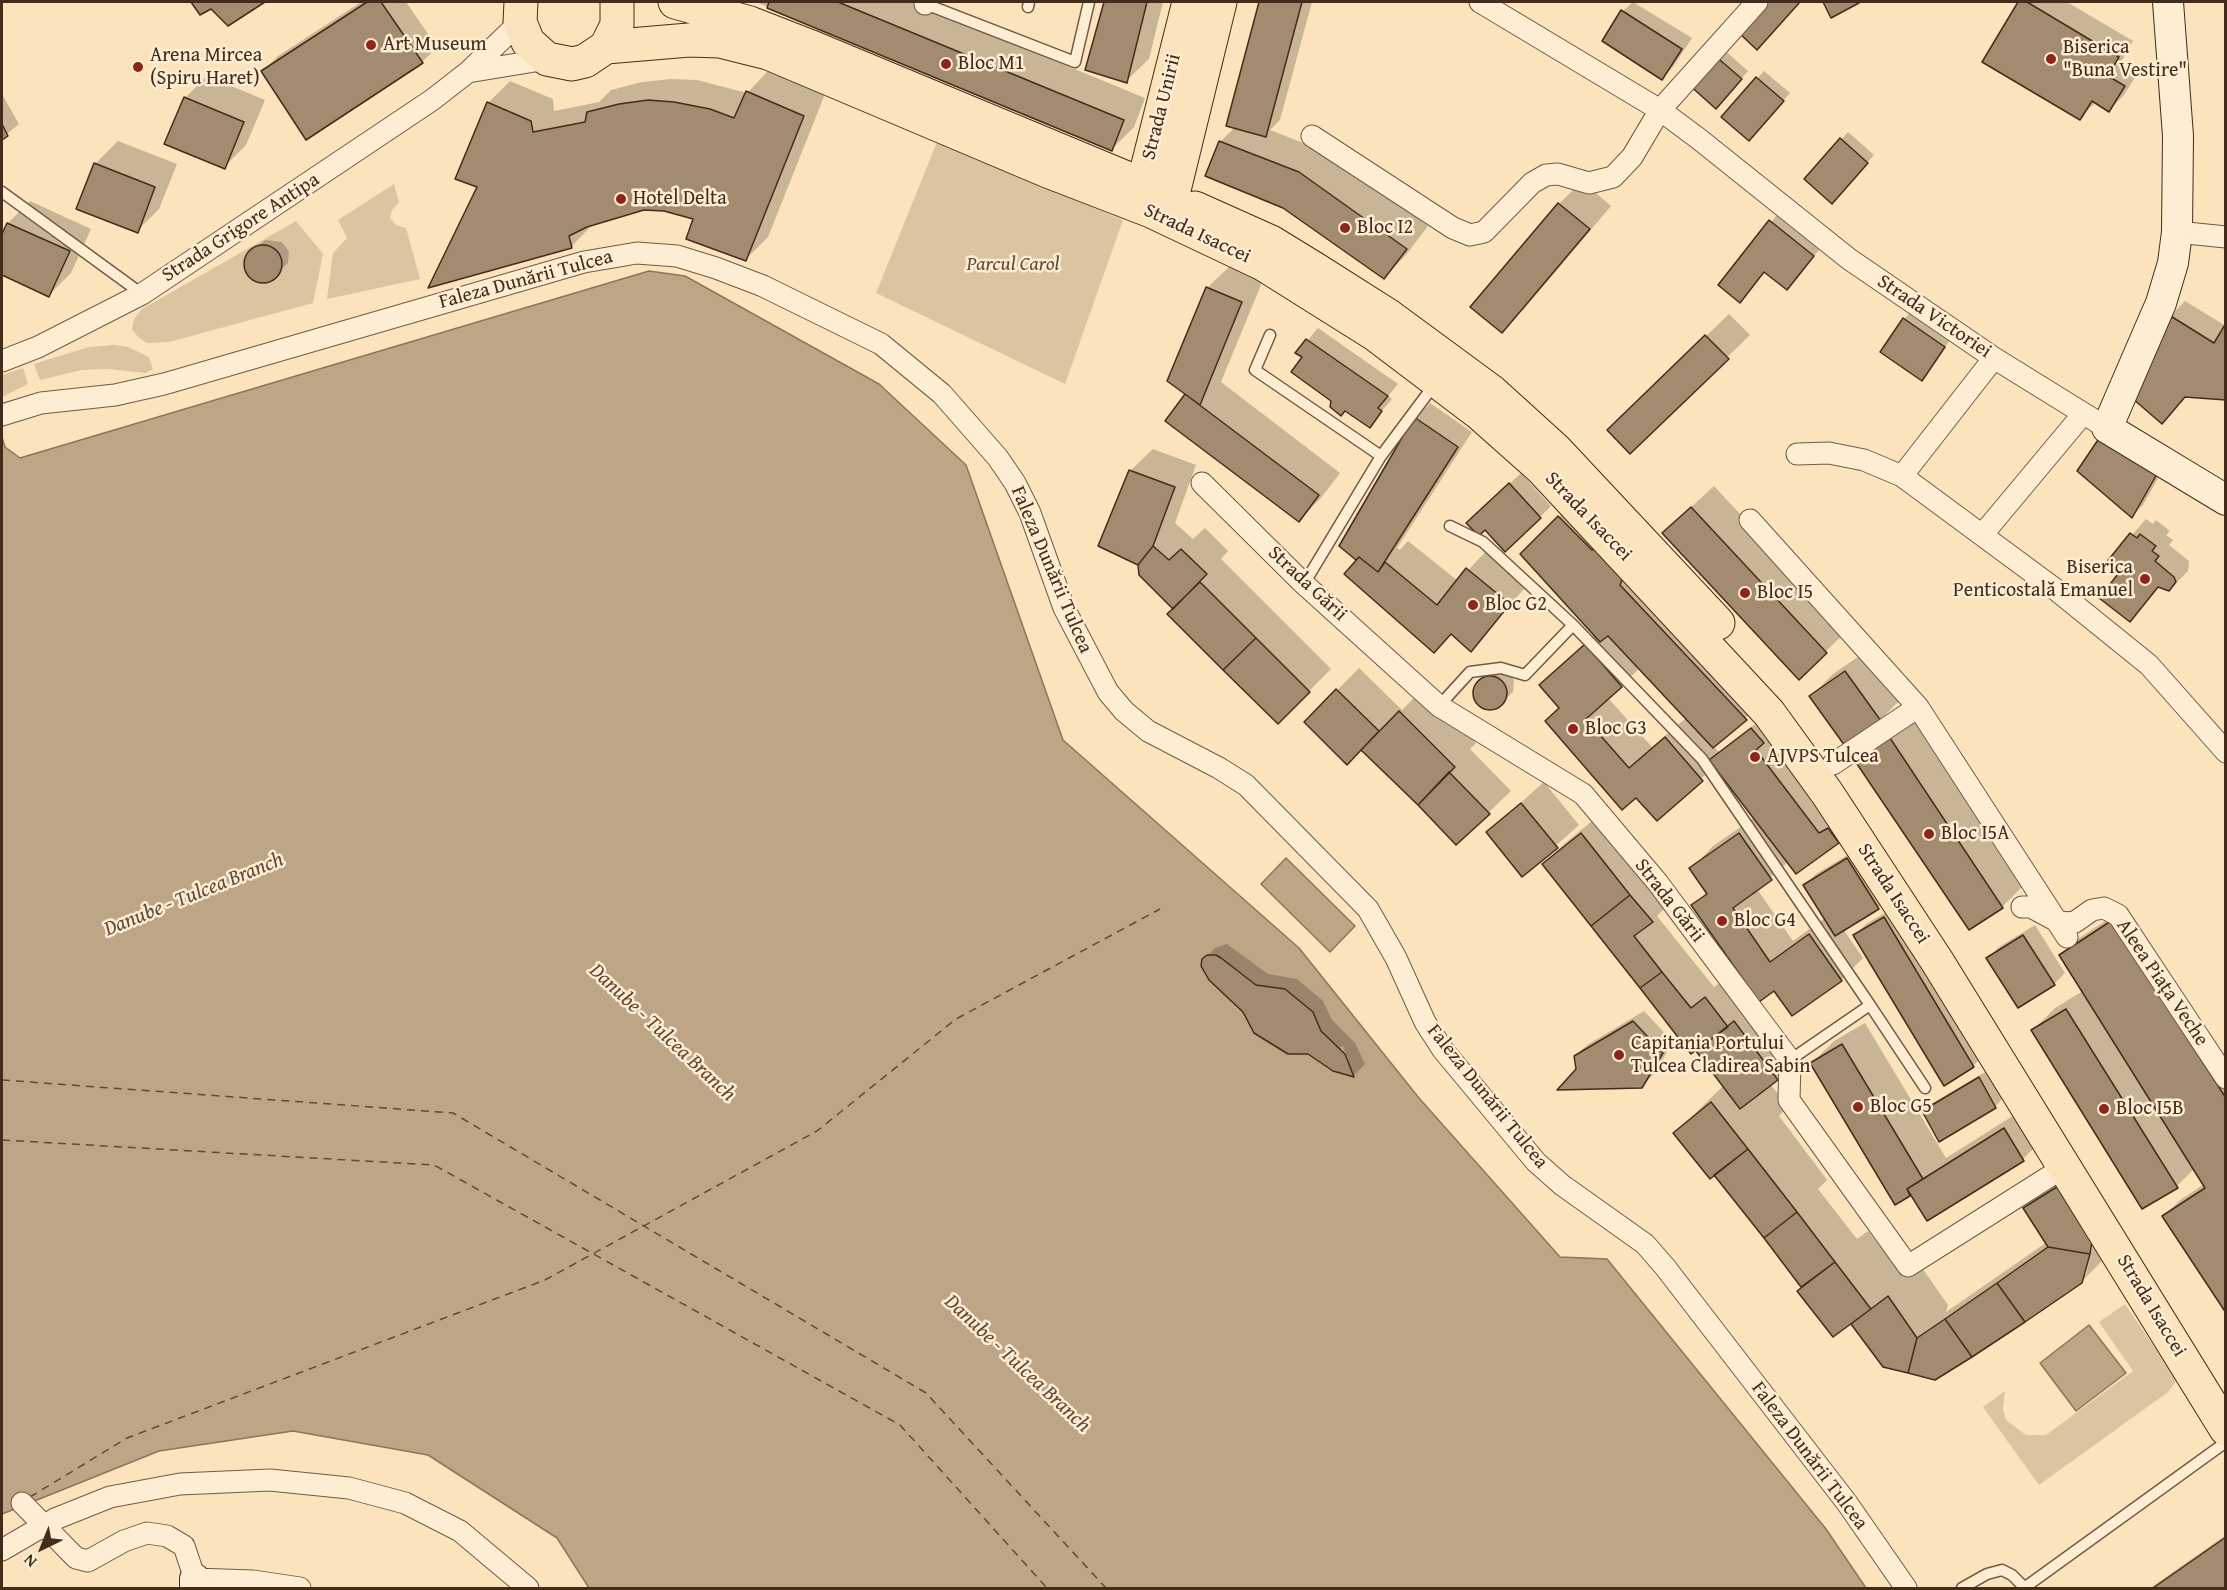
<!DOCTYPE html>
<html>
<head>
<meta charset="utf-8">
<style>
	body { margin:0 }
	#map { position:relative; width:2227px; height:1590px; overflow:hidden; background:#fbe3bc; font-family:"Gentium Book Plus",serif }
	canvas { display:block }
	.frame { position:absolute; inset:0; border:3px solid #442c1c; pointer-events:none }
	.north { position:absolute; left:12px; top:1518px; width:60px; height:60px; -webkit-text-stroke:4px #fcedd3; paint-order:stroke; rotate:223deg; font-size:16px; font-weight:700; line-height:24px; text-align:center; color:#442c1c }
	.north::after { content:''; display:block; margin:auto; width:21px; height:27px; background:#442c1c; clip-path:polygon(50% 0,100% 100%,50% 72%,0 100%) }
</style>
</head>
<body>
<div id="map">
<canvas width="2227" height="1590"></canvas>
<div class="frame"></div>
<div class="north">N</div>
</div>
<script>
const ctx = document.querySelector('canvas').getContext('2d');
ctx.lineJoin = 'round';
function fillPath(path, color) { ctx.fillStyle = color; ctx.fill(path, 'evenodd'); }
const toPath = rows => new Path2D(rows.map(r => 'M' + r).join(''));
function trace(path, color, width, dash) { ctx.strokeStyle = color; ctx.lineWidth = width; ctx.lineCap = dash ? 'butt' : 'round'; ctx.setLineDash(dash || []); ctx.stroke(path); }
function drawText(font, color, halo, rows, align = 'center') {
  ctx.font = font + ' "Gentium Book Plus",serif'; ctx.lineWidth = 5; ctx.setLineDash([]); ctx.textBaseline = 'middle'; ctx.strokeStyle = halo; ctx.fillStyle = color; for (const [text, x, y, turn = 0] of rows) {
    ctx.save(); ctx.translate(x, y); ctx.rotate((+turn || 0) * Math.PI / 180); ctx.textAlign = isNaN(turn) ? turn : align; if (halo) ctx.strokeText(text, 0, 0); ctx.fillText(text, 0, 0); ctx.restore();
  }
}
fillPath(toPath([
	[937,142,1123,220,1065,384,876,293],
	[394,184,399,202,392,210,390,218,396,225,406,228,420,279,327,299,333,253,347,238,338,220],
	[296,221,323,254,313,303,169,342,147,343,138,337,132,329,134,319,142,309],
	[115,345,128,347,149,357,153,369,146,373,107,369,82,370,40,380,34,364,89,347],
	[23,368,28,384,2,397,2,375],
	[2125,1304,2177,1380,2168,1392,2039,1485,1983,1407,2005,1391,2003,1409,2006,1420,2026,1435,2046,1435,2133,1371,2099,1322]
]), '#dcc4a1');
const water = toPath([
	[649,271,685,276,879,384,966,465,1063,740,1299,948,1419,1098,1560,1257,1607,1259,1826,1529,1866,1588,589,1588,557,1538,428,1455,293,1431,159,1451,2,1514,2,437,5,447,20,458,649,271],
	[1286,858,1355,926,1330,952,1261,884,1286,858],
	[2089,1325,2126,1373,2076,1411,2040,1363,2089,1325]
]);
fillPath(water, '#bda586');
trace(water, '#8d755c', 1.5);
fillPath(toPath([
	[193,2,263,2,228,24,211,7,200,13],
	[361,2,406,2,437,47,422,62,263,71,278,56],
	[756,2,912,2,1145,98,1134,127,1112,149],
	[1104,2,1163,2,1149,59,1126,81,1087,69],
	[1261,2,1312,2,1280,120,1270,130,1321,150,1428,226,1406,255,1384,277,1283,206,1220,142,1235,127,1228,125],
	[1633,2,1692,38,1673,67,1662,78,1623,11],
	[2020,2,2067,2,2133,41,2122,60,2139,71,2124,95,2109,110,2096,102,2080,118,1984,61],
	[1722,48,1748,71,1723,100,1689,83],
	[769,70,825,94,768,237,746,259,695,218,665,210,644,209,593,224,571,247,479,186,488,103,510,81,553,99,554,111,599,102,611,90,642,82,671,79,697,80,747,93],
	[1764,71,1790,93,1756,132,1723,116],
	[207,76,265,100,246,145,224,167,185,98],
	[2,94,19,124,2,138],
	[1848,132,1874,155,1839,194,1841,140],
	[118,141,177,164,159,209,137,231,95,164],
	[1582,181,1611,206,1524,309,1502,331,1473,307,1559,204],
	[30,201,91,229,71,273,49,295,2,274,2,238,8,223],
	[1781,210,1824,244,1787,288,1766,271,1740,301,1720,285],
	[265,240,282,242,289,252,288,263,267,282,256,281,245,267,248,255],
	[1230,266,1263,280,1221,382,1340,473,1321,498,1299,520,1167,420,1187,394,1207,288],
	[2185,301,2226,326,2187,395,2162,422,2170,316],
	[1911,312,1951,339,1922,379,1904,319],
	[1729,314,1750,335,1630,452,1631,408],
	[1318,328,1398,384,1388,396,1392,399,1369,426,1332,400,1304,356,1298,352],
	[1430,403,1472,432,1397,548,1400,550,1408,541,1458,581,1490,547,1531,581,1470,650,1452,633,1434,651,1364,553,1415,418],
	[2103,435,2167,462,2143,505,2132,516],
	[1153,449,1196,465,1175,523,1193,539,1205,528,1228,551,1221,559,1331,669,1278,722,1141,574,1130,471],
	[1521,473,1551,506,1540,517,1479,512],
	[1714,486,1848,630,1799,677,1687,511],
	[1574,502,1761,704,1713,746,1719,752,1763,718,1774,731,1766,738,1830,823,1849,831,1838,842,1788,862,1757,889,1793,941,1825,918,1805,885,1816,874,1859,848,1889,897,1878,908,1843,929,1863,958,1841,980,1774,989,1757,1001,1799,1057,1770,1084,1788,1106,1779,1116,1827,1180,1818,1189,1857,1239,1868,1231,1904,1278,1920,1265,1948,1305,1946,1312,2047,1242,2025,1208,2047,1186,2082,1164,2114,1218,2104,1259,2081,1282,1884,1366,1851,1322,1803,1287,1715,1173,1675,1133,1724,1085,1544,864,1564,844,1603,812,1674,899,1657,916,1714,987,1728,976,1759,999,1693,906,1707,892,1691,869,1713,846,1755,817,1715,766,1657,819,1541,685,1595,634,1522,554],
	[1640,668,1686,718,1652,747,1608,698],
	[2092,1234,2095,1234,2086,1275,2082,1275],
	[2146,519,2153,524,2156,520,2170,531,2166,535,2173,540,2169,545,2189,561,2188,571,2173,586,2163,589,2160,586,2130,620,2120,574,2107,564],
	[1868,650,1902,698,1880,720,1811,696,1833,674],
	[1359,668,1402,710,1422,690,1476,743,1470,749,1511,791,1488,813,1306,722],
	[1495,669,1506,671,1514,680,1513,692,1495,708,1483,707,1475,697,1477,684],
	[1913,717,2024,885,2002,907,1857,761],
	[1544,782,1579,825,1523,875,1488,832],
	[1895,907,1984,1055,1973,1066,1855,935,1866,924],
	[2127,907,2226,1060,2226,1310,2164,1216,2179,1201,2204,1184,2194,1169,2177,1186,2033,1030,2055,1008,2083,991,2061,955,2076,940],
	[2035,925,2065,973,2054,984,1988,958,1999,947],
	[1227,944,1268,974,1297,979,1323,1001,1332,1020,1355,1043,1365,1064,1354,1075,1334,1070,1244,1011,1204,959,1215,948],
	[1343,1046,1349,1061,1346,1061,1340,1047],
	[1644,1011,1673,1042,1653,1075,1641,1086,1578,1070,1575,1056,1587,1045],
	[1865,1023,1946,1158,2027,1107,2045,1137,2023,1159,1927,1219,1911,1194,1895,1203,1812,1063,1834,1041],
	[1987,1071,2002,1099,1995,1107,1924,1111,1931,1104],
	[2226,1535,2226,1588,2150,1588]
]), '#0003');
trace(toPath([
	[2,1080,453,1113,926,1393,1106,1588],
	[2,1140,434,1165,900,1425,1047,1588],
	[30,1497,127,1438,545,1280,817,1131,956,1019,1160,909]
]), '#624a36', 1.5, [8, 6]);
const building = toPath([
	[191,2,265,2,228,26,211,9,200,15,191,2],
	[367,2,381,2,423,63,306,140,261,71,367,2],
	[769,2,838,2,1124,120,1112,151,767,8,769,2],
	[1104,2,1147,2,1127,83,1085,70,1104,2],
	[1259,2,1302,2,1266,137,1226,126,1259,2],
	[1764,2,1800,2,1757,50,1737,31,1764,2],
	[1823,2,1858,2,1859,3,1831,18,1823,2],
	[2018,2,2027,2,2119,57,2108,76,2125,86,2109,112,2092,101,2080,120,1982,62,2018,2],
	[1621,10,1682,49,1662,80,1602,41,1621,10],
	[1713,54,1742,79,1716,109,1687,83,1713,54],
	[1756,77,1784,101,1749,141,1721,117,1756,77],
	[746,91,804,116,746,261,686,239,693,219,664,211,644,210,587,227,569,236,572,248,428,288,477,187,455,179,487,102,531,121,533,132,585,122,587,112,619,104,648,100,674,102,710,109,734,118,746,91],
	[184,97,244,122,225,169,164,144,184,97],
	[2,124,8,136,2,140,2,124],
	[1840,138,1868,163,1832,204,1804,179,1840,138],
	[1219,141,1299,172,1407,249,1384,279,1283,208,1205,176,1219,141],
	[94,163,155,187,138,233,76,209,94,163],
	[1558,203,1590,229,1502,333,1470,307,1558,203],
	[1769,220,1814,256,1787,290,1764,272,1740,303,1718,285,1769,220],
	[7,223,70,251,49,297,2,275,2,234,7,223],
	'244 264a19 19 0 1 1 38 0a19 19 0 1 1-38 0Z',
	[1206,287,1242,302,1200,405,1167,381,1206,287],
	[2169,315,2214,343,2226,323,2226,400,2185,397,2162,424,2132,398,2169,315],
	[1903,318,1945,347,1922,381,1880,352,1903,318],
	[1705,335,1729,359,1630,454,1607,430,1705,335],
	[1306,339,1388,396,1378,408,1382,411,1370,428,1345,411,1341,416,1330,407,1331,401,1291,372,1302,357,1295,353,1306,339],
	[1185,394,1319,495,1299,522,1165,421,1185,394],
	[1414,417,1458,447,1378,572,1359,557,1356,560,1339,546,1414,417],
	[2102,434,2157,474,2132,518,2077,471,2102,434],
	[1129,470,1175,487,1153,546,1138,565,1098,546,1129,470],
	[1509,483,1541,518,1505,552,1485,530,1479,536,1466,523,1509,483],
	[1691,507,1827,653,1799,680,1662,533,1691,507],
	[1558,516,1592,550,1599,546,1625,573,1620,585,1747,720,1713,748,1608,636,1600,642,1520,554,1558,516],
	[2130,533,2137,538,2140,534,2156,546,2152,551,2159,556,2155,561,2174,577,2176,582,2169,591,2158,587,2130,622,2099,598,2118,574,2105,564,2130,533],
	[1153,546,1169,560,1181,549,1207,574,1173,609,1139,575,1138,565,1153,546],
	[1359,557,1378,572,1385,562,1437,605,1466,568,1510,604,1471,652,1451,634,1434,653,1344,574,1359,557],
	[1200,582,1256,638,1223,670,1167,614,1200,582],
	[1256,638,1310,692,1278,724,1223,670,1256,638],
	[1585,644,1622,687,1586,719,1629,768,1665,737,1703,781,1657,821,1636,798,1622,810,1545,721,1559,708,1539,685,1585,644],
	[1845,671,1881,721,1845,746,1809,696,1845,671],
	'1473 693a17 17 0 1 1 34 0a17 17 0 1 1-34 0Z',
	[1336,689,1379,731,1347,765,1304,722,1336,689],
	[1399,711,1455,767,1418,805,1361,750,1399,711],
	[1751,728,1764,743,1756,750,1819,833,1828,828,1839,843,1796,874,1709,760,1751,728],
	[1890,738,2003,908,1969,930,1855,761,1890,738],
	[1449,772,1490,814,1456,845,1418,805,1449,772],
	[1521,803,1558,848,1522,877,1486,832,1521,803],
	[1581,833,1630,895,1591,926,1542,864,1581,833],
	[1739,833,1772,880,1733,908,1770,962,1809,934,1842,981,1792,1016,1774,991,1759,1002,1691,905,1707,894,1689,868,1739,833],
	[1847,858,1879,909,1835,936,1803,885,1847,858],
	[1630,895,1653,922,1634,936,1662,972,1640,988,1591,926,1630,895],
	[1884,917,1974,1067,1944,1086,1853,935,1884,917],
	[2111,921,2226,1098,2226,1313,2162,1216,2205,1188,2059,955,2111,921],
	[2023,935,2055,985,2018,1008,1986,958,2023,935],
	[1207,955,1216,955,1221,958,1256,985,1285,989,1313,1012,1321,1031,1345,1054,1354,1077,1333,1071,1308,1054,1288,1054,1254,1033,1243,1012,1209,980,1201,966,1202,959,1207,955],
	[1662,972,1691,1008,1705,997,1728,1027,1691,1054,1640,988,1662,972],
	[2066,1009,2178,1188,2142,1209,2031,1030,2066,1009],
	[1633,1021,1663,1053,1642,1088,1557,1090,1576,1069,1574,1056,1633,1021],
	[1734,1021,1778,1080,1740,1109,1696,1051,1734,1021],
	[1842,1044,1923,1179,1907,1189,1910,1196,1895,1205,1810,1063,1842,1044],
	[1979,1077,1996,1108,1939,1142,1922,1111,1979,1077],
	[1711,1102,1748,1149,1710,1179,1673,1133,1711,1102],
	[2004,1128,2024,1161,1927,1221,1907,1189,2004,1128],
	[1748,1149,1797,1212,1764,1238,1714,1175,1748,1149],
	[2060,1185,2092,1241,2090,1254,2048,1247,2023,1208,2060,1185],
	[1797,1212,1835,1262,1801,1287,1764,1238,1797,1212],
	[2048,1247,2090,1254,2082,1283,2025,1322,1997,1283,2048,1247],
	[1835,1262,1871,1309,1833,1337,1797,1291,1835,1262],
	[1997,1283,2025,1322,1972,1357,1945,1319,1997,1283],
	[1888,1296,1917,1338,1908,1373,1883,1367,1851,1324,1888,1296],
	[1945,1319,1972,1357,1935,1380,1908,1373,1917,1338,1945,1319],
	[2226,1537,2226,1588,2153,1588,2226,1537]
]);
fillPath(building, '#a38b6f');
trace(building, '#442c1c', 1.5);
const lane = toPath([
	[923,3,1075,62,1089,2],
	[1028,7,1029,2],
	[2,192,142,294],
	[1270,335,1255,370,1381,456],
	[1304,584,1381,456,1434,385],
	[1573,625,1702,759,1870,1005,1790,1060],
	[1439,706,1470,672,1501,668,1525,675,1573,625,1483,542,1450,526],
	[1870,1005,1925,1088],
	[1962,1588,1987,1574,2002,1570,2012,1575,2025,1588],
	[2024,1588,2226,1442]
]);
const street = toPath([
	[1480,2,1660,110,1699,139,1849,259,1994,358,2107,428],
	[925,4,925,2],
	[468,72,547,59],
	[1312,136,1453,228,1470,235,1484,232,1532,183,1546,175,1558,174,1589,183,1613,177,1632,157,1660,110,1757,2],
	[2177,232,2226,237],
	[2,361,38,347,142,294,432,100,468,72,520,22],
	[2,415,41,403,115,395,164,384,584,262,637,253,677,256,716,268,763,286,881,344,942,394,998,458,1015,483,1030,513,1064,608,1108,692,1124,711,1148,731,1219,768,1246,785,1368,909,1396,958,1425,1022,1443,1050,1536,1162,1562,1185,1645,1244,1665,1267,1847,1503,1906,1588],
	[1797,454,1829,453,1864,460,1902,476,2055,589,2149,665,2226,752],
	[1902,476,1994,358],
	[1202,483,1304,584,1439,706,1583,794,1658,883,1790,1060,1789,1100,1908,1266,2066,1166],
	[1750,520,1918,707,2067,937],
	[1982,535,2083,414],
	[1833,764,1918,707],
	[2022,907,2031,907,2057,921,2066,923,2075,922,2092,910,2104,908,2118,915,2226,1078],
	[22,1503,76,1558,88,1561,124,1541,147,1533,167,1536,184,1546,195,1579,253,1581,300,1588],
	[2,1550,55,1519,110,1497,180,1484,270,1480,349,1488,405,1503,460,1531,528,1588]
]);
const secondary = toPath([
	[2168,2,2178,136,2177,232,2173,263,2161,303,2107,428,2226,500],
	[195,1588,195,1579]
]);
const primary = toPath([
	[521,2,520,22,528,42,547,59,572,64,585,61,606,47,617,25,617,2],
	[675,2,750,23,809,46,1148,187],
	[606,47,689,40,720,41,768,53,1045,170,1151,211,1263,264,1376,335,1479,413,1542,469,1769,713,1827,793,1937,961,2226,1429],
	[1172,198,1220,2],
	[1149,206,1143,185,1189,2],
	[1195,208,1271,242,1315,269,1389,316,1491,391,1556,450,1718,623]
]);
trace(lane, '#725a44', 13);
trace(street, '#725a44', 23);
trace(secondary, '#442c1c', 32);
trace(primary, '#442c1c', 35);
trace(lane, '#fcedd3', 10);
trace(street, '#fcedd3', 21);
trace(secondary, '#fcedd3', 30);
trace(primary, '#fbe3bc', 33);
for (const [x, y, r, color] of [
	[371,45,6,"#8f2418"],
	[2051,59,6,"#8f2418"],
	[946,64,6,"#8f2418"],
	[138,67,6,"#8f2418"],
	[621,199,6,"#8f2418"],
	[1345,228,6,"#8f2418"],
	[2145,579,6,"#8f2418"],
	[1745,593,6,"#8f2418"],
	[1473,605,6,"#8f2418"],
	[1573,729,6,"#8f2418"],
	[1755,757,6,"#8f2418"],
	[1929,834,6,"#8f2418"],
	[1722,921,6,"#8f2418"],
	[1619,1055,6,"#8f2418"],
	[1858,1107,6,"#8f2418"],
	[2104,1109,6,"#8f2418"]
]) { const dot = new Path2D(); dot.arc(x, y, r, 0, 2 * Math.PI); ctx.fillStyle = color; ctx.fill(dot); trace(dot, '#fcedd3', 2); }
drawText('20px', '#442c1c', '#fcedd3', [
	["Art Museum",383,45],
	["Biserica",2063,48],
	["\"Buna Vestire\"",2063,71],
	["Arena Mircea",150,56],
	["(Spiru Haret)",150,79],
	["Bloc M1",958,64],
	["Hotel Delta",633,199],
	["Bloc I2",1357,228],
	["Biserica",2133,568,"right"],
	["Penticostală Emanuel",2133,591,"right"],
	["Bloc I5",1757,593],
	["Bloc G2",1485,605],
	["Bloc G3",1585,729],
	["AJVPS Tulcea",1767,757],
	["Bloc I5A",1941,834],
	["Bloc G4",1734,921],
	["Capitania Portului",1631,1044],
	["Tulcea Cladirea Sabin",1631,1067],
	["Bloc G5",1870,1107],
	["Bloc I5B",2116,1109]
], 'left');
drawText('20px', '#442c1c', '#fcedd3', [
	["Strada Unirii",1162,107,-76],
	["Strada Grigore Antipa",241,228,-33],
	["Strada Isaccei",1197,234,25],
	["Faleza Dunării Tulcea",526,280,-15],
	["Strada Victoriei",1934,317,34],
	["Strada Isaccei",1588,517,46],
	["Faleza Dunării Tulcea",1051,570,67],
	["Strada Gării",1307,584,43],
	["Strada Isaccei",1893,894,57],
	["Strada Gării",1669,901,52],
	["Aleea Piața Veche",2162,983,56],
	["Faleza Dunării Tulcea",1487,1097,51],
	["Strada Isaccei",2151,1306,59],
	["Faleza Dunării Tulcea",1809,1456,53]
]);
drawText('italic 20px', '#624a37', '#fcedd3', [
	["Parcul Carol",1013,265]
]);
drawText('italic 21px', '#624a36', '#fcedd3', [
	["Danube - Tulcea Branch",194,895,-22],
	["Danube - Tulcea Branch",662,1033,43],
	["Danube - Tulcea Branch",1017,1364,43]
]);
</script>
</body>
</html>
